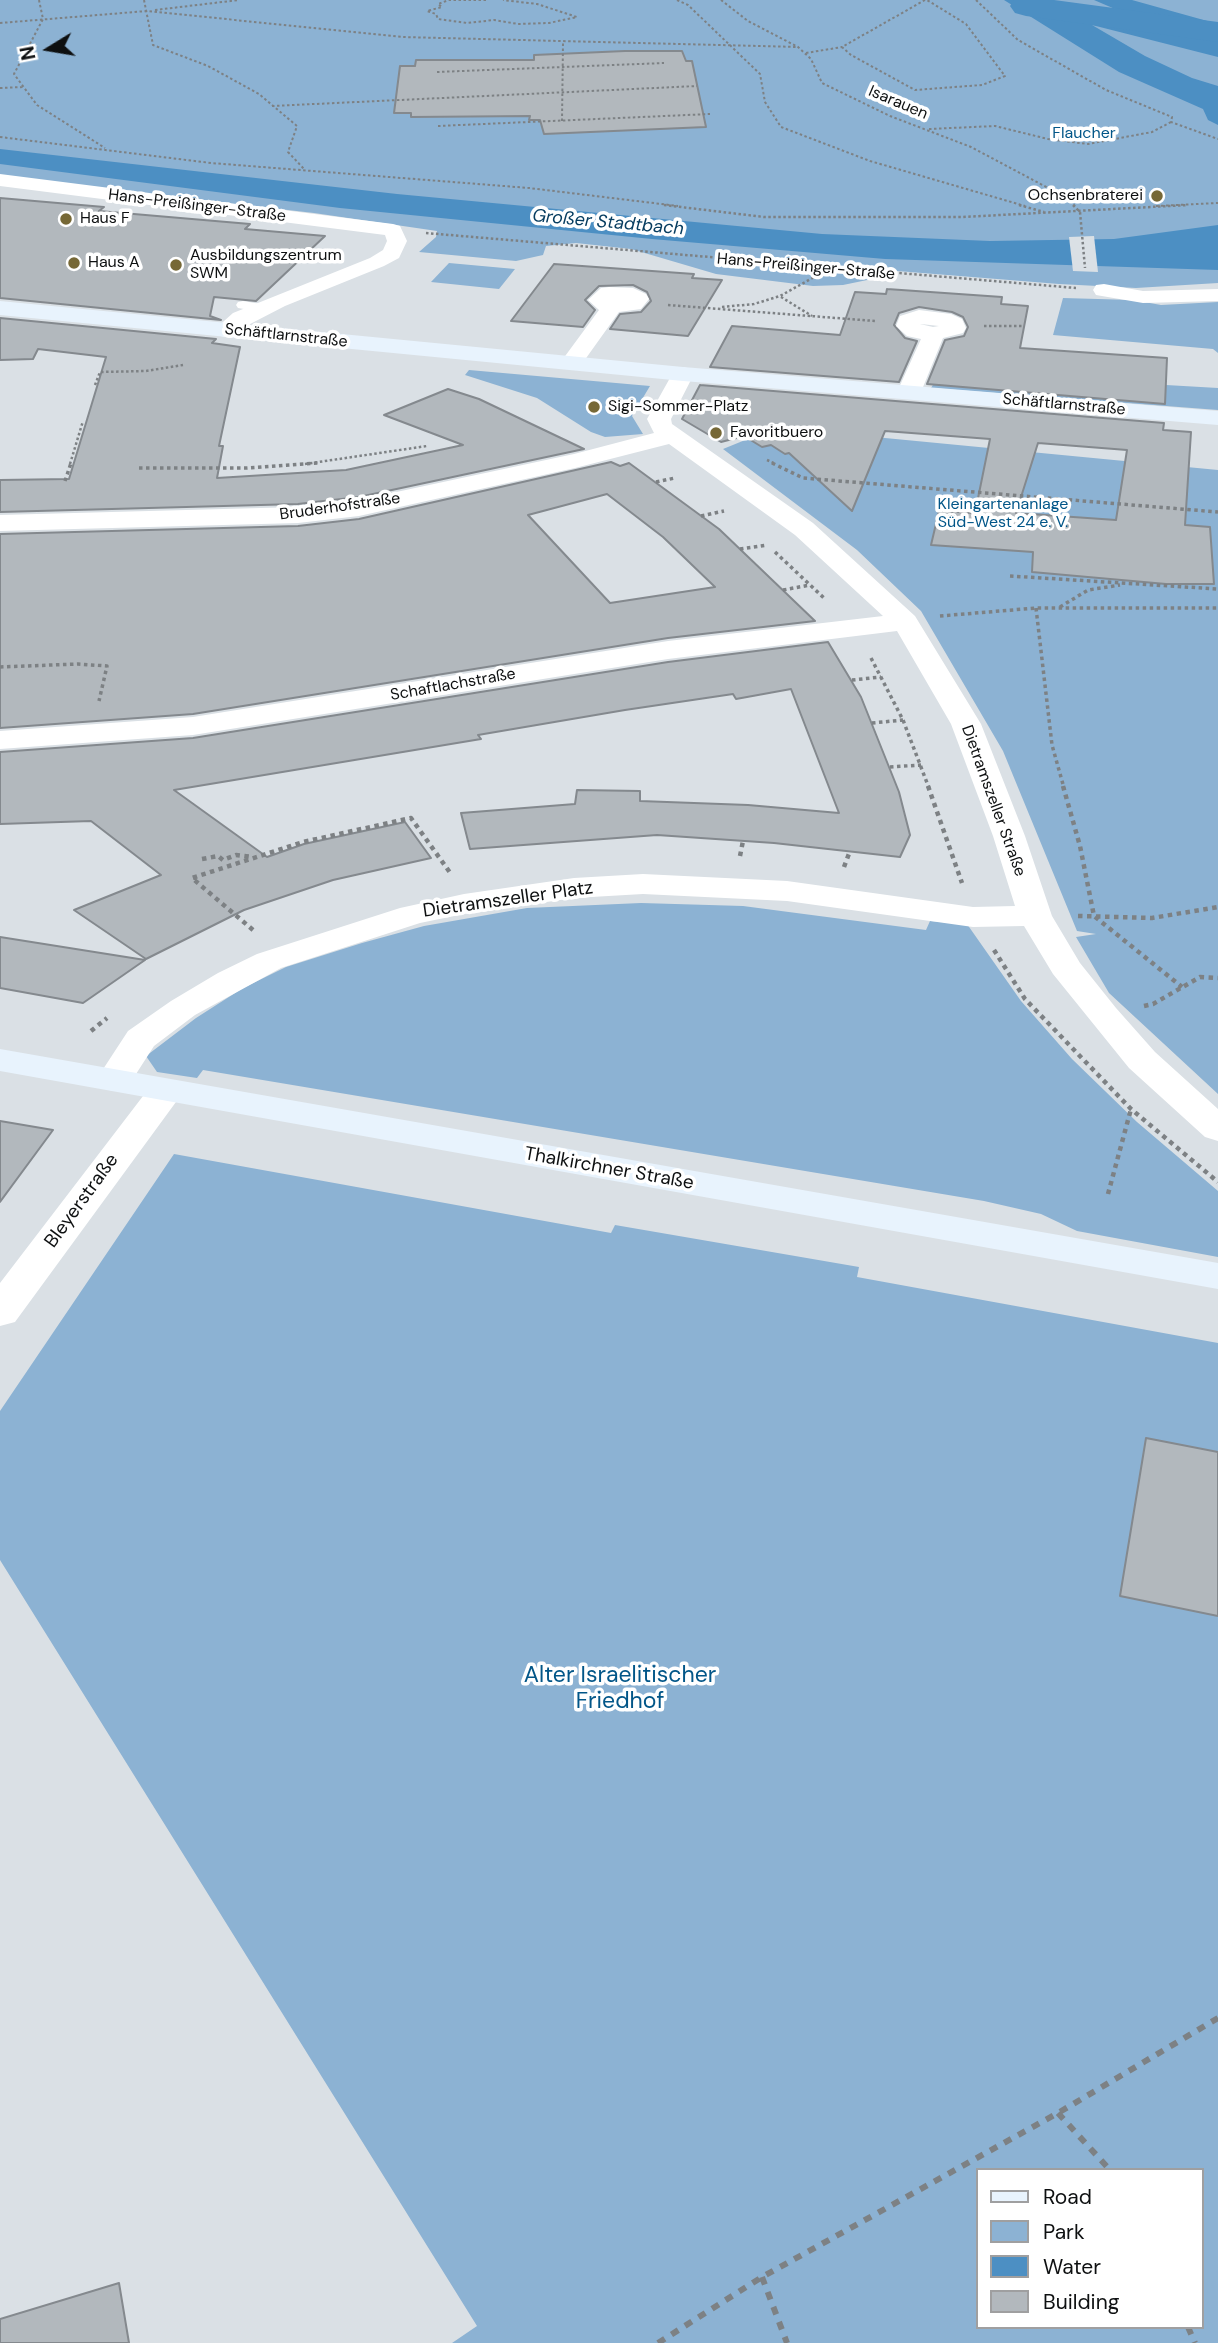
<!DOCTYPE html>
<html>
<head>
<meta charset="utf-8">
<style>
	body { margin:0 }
	#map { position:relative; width:1218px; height:2343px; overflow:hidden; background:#dae0e5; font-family:"DM Sans",sans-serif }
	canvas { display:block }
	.legend { position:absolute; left:976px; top:2168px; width:228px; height:161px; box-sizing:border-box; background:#fff; border:2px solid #9f9fa0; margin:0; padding:9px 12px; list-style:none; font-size:21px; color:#0e1011 }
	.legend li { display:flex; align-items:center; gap:14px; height:35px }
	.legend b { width:35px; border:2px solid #9f9fa0 }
	.north { position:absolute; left:14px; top:14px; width:70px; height:70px; -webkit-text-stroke:5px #fff; paint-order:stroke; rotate:259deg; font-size:19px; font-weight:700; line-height:28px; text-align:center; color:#0e1011 }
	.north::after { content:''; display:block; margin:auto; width:24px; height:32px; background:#0e1011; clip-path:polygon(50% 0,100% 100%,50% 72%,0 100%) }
</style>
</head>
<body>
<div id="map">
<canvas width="1218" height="2343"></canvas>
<ul class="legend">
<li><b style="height:9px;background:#e8f3fd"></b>Road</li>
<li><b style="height:19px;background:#8cb2d3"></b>Park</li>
<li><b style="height:19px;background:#4c8fc3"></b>Water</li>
<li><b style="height:19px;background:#b2b8bd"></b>Building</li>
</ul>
<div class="north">N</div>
</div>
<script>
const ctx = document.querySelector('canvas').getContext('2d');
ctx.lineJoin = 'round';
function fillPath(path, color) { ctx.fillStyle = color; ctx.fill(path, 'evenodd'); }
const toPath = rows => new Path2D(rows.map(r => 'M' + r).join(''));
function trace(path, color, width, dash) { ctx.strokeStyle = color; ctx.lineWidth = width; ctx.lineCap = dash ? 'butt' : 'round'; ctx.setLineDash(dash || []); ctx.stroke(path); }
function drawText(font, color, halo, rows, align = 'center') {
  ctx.font = font + ' "DM Sans",sans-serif'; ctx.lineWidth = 7; ctx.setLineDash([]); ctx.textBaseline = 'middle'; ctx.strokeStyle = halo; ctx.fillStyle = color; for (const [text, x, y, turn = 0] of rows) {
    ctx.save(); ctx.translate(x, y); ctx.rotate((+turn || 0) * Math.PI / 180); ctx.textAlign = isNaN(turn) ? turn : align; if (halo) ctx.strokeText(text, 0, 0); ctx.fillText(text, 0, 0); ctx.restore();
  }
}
fillPath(toPath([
	[0,0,1218,0,1218,283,1136,288,1059,284,885,270,872,279,843,285,813,286,716,274,631,249,576,243,546,246,543,255,516,261,419,252,436,237,437,231,314,213,0,177],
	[449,263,515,269,499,289,431,282],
	[1063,298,1133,300,1161,305,1218,302,1218,353,1213,349,1053,335],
	[469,370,650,386,632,416,643,434,605,437,591,432,537,398,465,375],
	[941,372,1218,388,1218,410,931,388],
	[833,433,1218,470,1218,1094,1109,993,1076,937,1096,934,1077,931,1003,751,921,611,857,550,723,449,755,436],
	[641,903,743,906,926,930,930,921,967,924,1021,1001,1072,1059,1137,1122,1218,1191,1218,1257,1077,1231,1041,1214,984,1201,203,1070,197,1078,157,1072,146,1056,196,1018,243,988,286,967,362,943,424,926,527,908],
	[174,1154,611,1233,615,1225,859,1267,857,1277,1218,1343,1218,2343,452,2343,477,2326,0,1560,0,1411],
	[978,2170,1202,2170,1202,2327,978,2327]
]), '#8cb2d3');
fillPath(toPath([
	[1004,0,1036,0,1060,11,1107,18,1115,9,1094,0,1132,0,1218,24,1218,57,1092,25,1145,56,1192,78,1218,86,1218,125,1208,120,1203,109,1119,72],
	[0,149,397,194,822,234,990,241,1114,239,1218,225,1218,270,885,259,652,239,340,208,0,164]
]), '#4c8fc3');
fillPath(toPath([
	[1094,236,1098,272,1073,271,1069,237]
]), '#dae0e5');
fillPath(toPath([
	[1014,0,1054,0,1218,22,1218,42,1026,16,1015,13,1010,6,1014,0]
]), '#4c8fc3');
const building = toPath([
	[625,51,682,51,686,61,692,61,706,127,544,134,540,120,529,120,530,116,411,117,411,113,394,113,400,66,415,66,416,60,534,60,534,55,625,51],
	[0,198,104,207,99,211,250,224,245,229,325,236,256,301,214,297,210,316,221,320,0,298,0,198],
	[554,264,694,274,692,278,722,280,688,336,610,329,620,314,641,312,651,301,647,292,633,285,599,286,585,300,595,310,583,327,511,321,554,264],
	[887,289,1002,297,1001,304,1028,306,1020,348,1167,358,1165,404,927,384,945,340,964,336,968,327,963,317,952,312,919,307,899,313,894,325,905,338,917,341,899,382,710,367,732,326,840,335,855,292,886,294,887,289],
	[0,318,216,339,212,343,240,347,219,446,223,446,217,478,346,470,463,445,384,415,448,389,479,399,584,449,359,497,298,504,0,512,0,480,69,479,106,357,38,349,33,359,0,360,0,318],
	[700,385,1164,423,1163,430,1191,432,1185,525,1210,527,1214,584,1166,584,1032,572,1033,552,931,545,939,511,975,513,990,439,885,431,852,511,789,453,785,454,771,445,762,447,744,436,721,442,682,419,700,385],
	[1038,443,1127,450,1116,520,1016,513,1038,443],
	[611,462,620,466,629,463,719,529,815,621,668,638,193,714,0,728,0,534,298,526,359,519,611,462],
	[607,494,663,537,715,587,610,603,528,515,607,494],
	[828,642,861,697,899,792,910,835,900,857,774,843,657,835,470,849,461,813,575,804,577,790,640,791,640,801,748,805,839,813,791,689,736,699,733,694,625,710,478,735,481,739,174,790,267,857,304,844,405,822,431,858,333,880,244,910,146,959,74,910,161,875,91,821,0,824,0,752,193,738,668,662,828,642],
	[0,937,145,960,83,1003,0,988,0,937],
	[0,1121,53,1130,0,1202,0,1121],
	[1146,1438,1218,1452,1218,1616,1120,1596,1146,1438],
	[119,2283,129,2343,0,2343,0,2319,119,2283]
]);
fillPath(building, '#b2b8bd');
trace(building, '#84898e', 2);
trace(toPath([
	[39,0,43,19,14,74,37,105,105,148],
	[144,0,153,45,208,66,259,94,297,126,288,152,305,170],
	[486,0,449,0,438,4,442,7,427,11,436,14,438,19,467,23,494,20,518,24,549,23,577,17,537,4,503,0],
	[677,0,688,5,760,74,765,102,781,127,870,161,1025,206],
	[721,0,748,21,798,47,811,59,822,83,890,116,971,147,1067,198,1075,206],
	[925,0,842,47,851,55,915,90,982,85,1005,76,966,24,927,0],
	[976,0,1018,40,1106,90,1172,117,1171,122,1218,139],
	[155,10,239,0],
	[0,23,147,11,402,37,798,47],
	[806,53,842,47],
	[437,72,664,63],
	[0,88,23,87],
	[272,106,697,86],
	[562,121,563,42],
	[438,126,710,114],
	[929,129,995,126,1048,139,1088,144,1152,132,1171,122],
	[0,137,211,163,529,188,678,206],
	[1156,206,1218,203]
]), '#7d8184', 2, [2.5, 2.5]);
trace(toPath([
	[664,205,764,217,963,217,1188,205],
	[1019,205,1044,212],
	[1073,205,1080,212,1085,268],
	[426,233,1076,288],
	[781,297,812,316],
	[668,305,875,321],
	[722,307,754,304,780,296,827,270],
	[984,326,1022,326],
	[95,385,100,372,146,371,183,365],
	[767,460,776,464],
	[70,464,83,421],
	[305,464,427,446]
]), '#7d8184', 2.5, [2.5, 2.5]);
trace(toPath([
	[772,463,803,478,1218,512],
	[139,468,247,468,319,463],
	[65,481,71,463],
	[656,482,675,478],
	[701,516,724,511],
	[740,549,767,545],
	[775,552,825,599],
	[1010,576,1218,589],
	[783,590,810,585],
	[1060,607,1088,590,1120,585],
	[1036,608,1052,745,1064,788],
	[940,616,1036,608,1218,608],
	[871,658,903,720,929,788],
	[0,667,78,664,107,666,99,701],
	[852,680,881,677],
	[872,723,903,720],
	[890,767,921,765]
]), '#7d8184', 3.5, [3.5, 3.5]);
trace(toPath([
	[928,786,962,883],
	[1063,786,1080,846,1094,916,1182,987],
	[740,856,743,841],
	[202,859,218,856,223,860,236,855,252,857],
	[844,867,850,851],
	[1078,916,1152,918,1218,907],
	[253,930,192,878,303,842,411,818,451,874],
	[994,950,1025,999,1131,1109,1218,1182],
	[1144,1006,1153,1004,1200,977,1218,978],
	[91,1031,107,1018],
	[1108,1194,1131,1109]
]), '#7d8184', 4.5, [4.5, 4.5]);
trace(toPath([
	[1058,2113,1110,2170],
	[762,2277,787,2343],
	[1188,2327,1195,2343],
	[658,2343,762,2277,1058,2113,1218,2018]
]), '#7d8184', 6, [8, 8]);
fillPath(toPath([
	[243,301,267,305,269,308,262,312,238,308,236,305,238,302,243,301]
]), '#fff');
fillPath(toPath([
	[0,174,393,224,400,226,407,241,399,258,384,266,285,306,225,337,217,335,214,330,233,313,370,258,383,250,387,241,385,235,0,186,0,174],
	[1104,284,1143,291,1218,289,1218,301,1143,303,1096,295,1093,290,1096,285,1104,284],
	[609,287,633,288,646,294,649,299,641,309,619,312,579,368,563,368,560,363,599,310,588,300,601,288,609,287],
	[919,310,951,314,962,319,966,328,963,333,943,338,921,392,917,397,909,399,901,397,897,392,921,339,907,336,896,326,900,316,919,310],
	[920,324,921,324,939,326,933,327,920,324],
	[683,367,691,369,694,374,671,419,672,424,813,523,915,616,981,724,1025,836,1052,916,1080,963,1116,1008,1155,1052,1218,1109,1218,1141,1205,1137,1129,1068,1053,974,1024,926,973,927,787,901,643,894,574,898,464,914,420,923,281,968,195,1015,154,1046,127,1088,114,1091,101,1088,96,1080,128,1031,171,1001,218,973,257,954,400,908,464,894,574,878,643,874,787,881,973,907,1015,906,993,836,951,724,897,631,668,659,193,735,0,749,0,731,193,717,668,641,883,616,795,535,669,444,575,468,359,516,298,523,0,531,0,515,298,507,359,500,574,454,654,433,647,419,675,369,683,367],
	[166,1080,179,1083,184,1091,15,1322,0,1326,0,1283,153,1083,166,1080]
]), '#fff');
fillPath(toPath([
	[0,301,683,367,1218,411,1218,425,683,381,0,315,0,301],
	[0,1049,1218,1263,1218,1289,0,1071,0,1049]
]), '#e8f3fd');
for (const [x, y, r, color] of [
	[1157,196,7,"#766836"],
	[66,219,7,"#766836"],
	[74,263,7,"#766836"],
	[176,265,7,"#766836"],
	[594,407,7,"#766836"],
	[716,433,7,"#766836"]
]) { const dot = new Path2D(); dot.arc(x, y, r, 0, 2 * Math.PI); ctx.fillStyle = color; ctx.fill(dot); trace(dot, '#fff', 2.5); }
drawText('16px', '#0e1011', '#fff', [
	["Isarauen",898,103,23],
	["Hans-Preißinger-Straße",197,206,7],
	["Hans-Preißinger-Straße",806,267,5],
	["Schäftlarnstraße",286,336,6],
	["Schäftlarnstraße",1064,405,5],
	["Bruderhofstraße",340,507,-8],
	["Schaftlachstraße",453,685,-10],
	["Dietramszeller Straße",993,801,70]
]);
drawText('16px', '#025688', '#fff', [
	["Flaucher",1084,134],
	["Kleingartenanlage",1003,505],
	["Süd-West 24 e. V.",1003,523]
]);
drawText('16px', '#0e1011', '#fff', [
	["Ochsenbraterei",1143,196,"right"],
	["Haus F",80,219],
	["Ausbildungszentrum",190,256],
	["SWM",190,274],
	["Haus A",88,263],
	["Sigi-Sommer-Platz",608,407],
	["Favoritbuero",730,433]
], 'left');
drawText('italic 18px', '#073d60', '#fff', [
	["Großer Stadtbach",608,223,5]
]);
drawText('19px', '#0e1011', '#fff', [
	["Dietramszeller Platz",508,900,-8],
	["Thalkirchner Straße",609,1169,10],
	["Bleyerstraße",82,1201,-54]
]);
drawText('23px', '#025688', '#fff', [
	["Alter Israelitischer",620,1676],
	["Friedhof",620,1702]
]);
</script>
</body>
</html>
